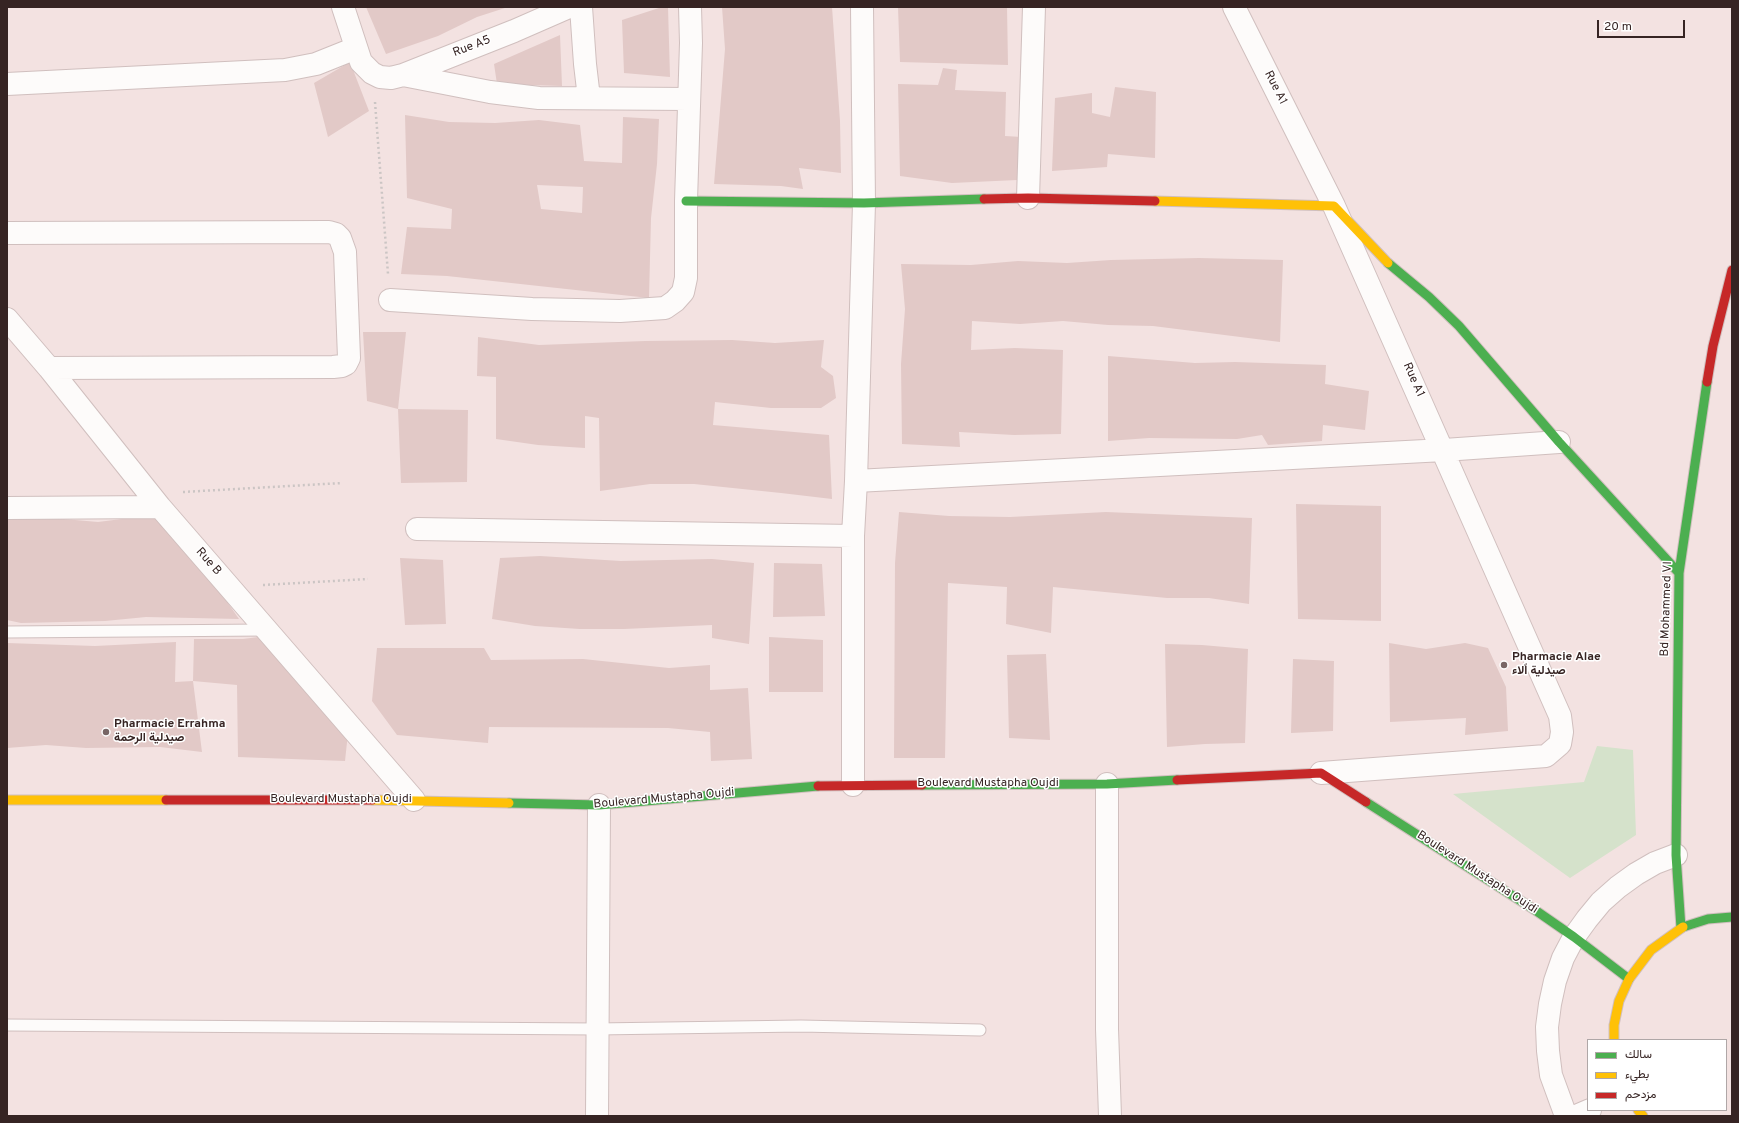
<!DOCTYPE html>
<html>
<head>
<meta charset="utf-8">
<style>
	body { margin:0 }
	#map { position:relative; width:1739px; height:1123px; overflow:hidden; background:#f3e2e1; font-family:Overpass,Vazirmatn,sans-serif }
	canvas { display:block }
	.frame { position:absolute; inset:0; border:8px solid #362423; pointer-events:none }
	.legend { position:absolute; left:1587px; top:1039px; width:140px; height:72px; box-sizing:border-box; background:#fff; border:1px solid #afa7a7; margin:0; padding:5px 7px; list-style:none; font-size:12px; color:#362423 }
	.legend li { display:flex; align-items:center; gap:8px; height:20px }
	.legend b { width:20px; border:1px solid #afa7a7 }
	.scale { position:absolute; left:1597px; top:20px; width:88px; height:18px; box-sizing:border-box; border:2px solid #362423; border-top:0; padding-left:5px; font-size:12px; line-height:14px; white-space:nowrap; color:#362423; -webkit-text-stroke:3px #fff; paint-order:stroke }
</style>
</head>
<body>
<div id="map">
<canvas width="1739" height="1123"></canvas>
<div class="frame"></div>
<ul class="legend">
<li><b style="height:5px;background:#4caf50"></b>سالك</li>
<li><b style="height:5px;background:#ffc107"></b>بطيء</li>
<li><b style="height:5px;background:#c62828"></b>مزدحم</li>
</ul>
<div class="scale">20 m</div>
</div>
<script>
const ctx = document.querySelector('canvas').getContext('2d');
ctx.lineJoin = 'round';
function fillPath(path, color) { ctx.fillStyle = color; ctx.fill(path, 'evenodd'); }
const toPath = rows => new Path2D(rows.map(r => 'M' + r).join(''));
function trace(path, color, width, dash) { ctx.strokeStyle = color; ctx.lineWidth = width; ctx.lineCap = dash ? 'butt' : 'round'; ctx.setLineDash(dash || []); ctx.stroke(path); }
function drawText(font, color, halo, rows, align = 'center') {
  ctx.font = font + ' Overpass,Vazirmatn,sans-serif'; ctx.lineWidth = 3; ctx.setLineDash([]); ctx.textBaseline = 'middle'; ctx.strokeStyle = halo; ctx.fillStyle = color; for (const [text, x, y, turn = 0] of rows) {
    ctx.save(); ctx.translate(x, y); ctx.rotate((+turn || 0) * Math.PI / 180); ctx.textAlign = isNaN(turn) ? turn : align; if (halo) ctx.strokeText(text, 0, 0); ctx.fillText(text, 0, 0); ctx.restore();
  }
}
fillPath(toPath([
	[1597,746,1633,750,1636,835,1570,878,1453,794,1584,782]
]), '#d5e2cb');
fillPath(toPath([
	[366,7,508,7,477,17,438,36,386,54],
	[662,7,668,7,670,77,624,73,622,20],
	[722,7,832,7,840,121,841,173,799,168,803,189,781,186,714,184,725,49],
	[898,7,1007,7,1008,65,900,62],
	[560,35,562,86,497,84,494,64],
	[350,62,369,111,328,137,314,83],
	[943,68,957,70,955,90,1006,92,1005,136,1022,137,1017,180,952,183,900,176,898,84,938,85],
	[1115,87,1156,92,1155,158,1108,154,1107,167,1052,171,1055,98,1092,93,1092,113,1110,117],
	[405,115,449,122,495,123,539,120,580,125,584,161,622,163,623,117,659,119,657,164,651,218,649,298,447,276,401,274,407,227,451,229,452,209,407,198],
	[537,185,583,187,582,213,541,209],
	[1199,258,1283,260,1280,342,1153,326,1108,325,1063,321,1020,324,972,321,971,350,1015,348,1063,350,1061,434,1014,435,959,432,960,447,902,444,901,364,905,309,901,264,971,265,1018,261,1067,263,1111,260],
	[363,332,406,332,398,409,367,401],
	[478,337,539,345,645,341,732,340,775,343,824,340,821,367,833,376,836,398,821,408,771,408,715,402,713,425,829,435,832,499,781,493,694,484,650,484,600,491,599,418,585,416,585,448,538,445,496,439,496,377,477,376],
	[1108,356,1195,363,1235,362,1326,365,1325,384,1369,391,1365,430,1323,425,1322,441,1268,445,1262,435,1237,439,1149,438,1108,441],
	[398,409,468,410,467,482,401,483],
	[1296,504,1381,506,1381,621,1298,619],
	[899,512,949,516,1010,517,1106,512,1252,518,1249,604,1209,598,1167,598,1053,587,1051,633,1006,624,1007,587,948,583,945,758,894,758,895,563],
	[7,514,98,522,153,515,205,570,239,619,146,617,105,621,21,623,7,620],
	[540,556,621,561,712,559,754,563,749,644,712,638,712,625,624,629,580,629,535,626,492,619,500,558],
	[400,558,443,560,446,624,405,625],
	[774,563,822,564,825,616,773,617],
	[266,636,348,733,345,761,238,757,237,685,193,681,202,752,160,747,86,748,46,745,7,748,7,643,95,646,176,642,175,682,193,681,194,639,243,639],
	[769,637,823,640,823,692,769,692],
	[1389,643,1426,649,1465,643,1488,648,1506,687,1508,731,1465,735,1466,718,1390,722],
	[1165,644,1202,645,1248,649,1245,743,1205,744,1167,747],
	[377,648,484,648,491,660,583,659,669,668,710,665,710,690,748,688,752,759,711,761,710,732,668,728,489,727,488,743,397,735,372,701],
	[1046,654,1050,740,1009,738,1007,655],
	[1293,659,1334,661,1333,731,1291,733]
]), '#e2c9c7');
const lane = toPath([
	[7,632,266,630],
	[7,1025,597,1029,801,1026,980,1030]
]);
const street = toPath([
	[343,7,361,62,372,73,380,77,391,78,403,75,514,31,569,7],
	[581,7,585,64,589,98],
	[1234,7,1334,206,1560,716,1562,732,1560,744,1546,756,1321,773],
	[403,75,490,92,539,98,689,99],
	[7,84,285,70,316,64,356,48],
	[1028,198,1034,7],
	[7,233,329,232,336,234,340,238,345,252,349,358,346,364,342,366,333,367,49,368],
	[390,300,532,309,620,311,665,308,675,301,683,292,686,278,686,201,691,43,690,7],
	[7,319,49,368,160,507,414,800],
	[856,481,1444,450,1559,442],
	[7,508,160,507],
	[417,529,853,536],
	[1107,784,1107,1029,1110,1116],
	[853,785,853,536,856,481,864,203,862,7],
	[597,1116,599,805],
	[1566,1116,1551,1075,1548,1051,1547,1027,1550,1004,1555,981,1563,958,1574,937,1587,919,1601,902,1618,887,1636,874,1655,863,1676,855],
	[1576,1116,1590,1110]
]);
const fast = toPath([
	[686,201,864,203,984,199],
	[1388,263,1429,297,1459,326,1559,442,1679,573],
	[922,785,1107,784,1177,780],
	[1366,802,1535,910,1574,937,1629,979],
	[509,803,599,805,818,786],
	[1683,927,1708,919,1732,917],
	[1681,928,1676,855,1679,573,1707,382]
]);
const slow = toPath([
	[1155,201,1334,206,1388,263],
	[7,800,166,800],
	[372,800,509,803],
	[1614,1040,1614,1025,1619,1001,1629,979,1651,950,1683,927],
	[1638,1110,1643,1116]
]);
const jam = toPath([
	[984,199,1028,198,1155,201],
	[1707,382,1713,346,1732,270],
	[1177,780,1321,773,1366,802],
	[818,786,922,785],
	[166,800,372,800]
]);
trace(lane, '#d0bfbe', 13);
trace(street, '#d0bfbe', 24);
trace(fast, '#d0bfbe', 11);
trace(slow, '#d0bfbe', 11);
trace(jam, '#d0bfbe', 11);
trace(toPath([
	[375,102,388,274],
	[183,492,342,483],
	[263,585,368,579]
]), '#cbc5c4', 2.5, [2, 3]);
trace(lane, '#fdfbfa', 11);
trace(street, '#fdfbfa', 22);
trace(fast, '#4caf50', 9);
trace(slow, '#ffc107', 9);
trace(jam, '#c62828', 9);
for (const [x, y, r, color] of [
	[1504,665,4,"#786666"],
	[106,732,4,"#786666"]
]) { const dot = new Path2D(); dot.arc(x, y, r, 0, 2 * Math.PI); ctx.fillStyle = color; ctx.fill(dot); trace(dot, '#fff', 1.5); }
drawText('12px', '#362423', '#fff', [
	["Rue A5",472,47,-21],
	["Rue A1",1275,88,63],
	["Rue A1",1413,380,66],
	["Rue B",208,562,49],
	["Bd Mohammed VI",1667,609,-88],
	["Boulevard Mustapha Oujdi",988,784],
	["Boulevard Mustapha Oujdi",664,799,-5],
	["Boulevard Mustapha Oujdi",341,800],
	["Boulevard Mustapha Oujdi",1477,873,33]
]);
drawText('bold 12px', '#362423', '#fff', [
	["Pharmacie Alae",1512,658],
	["صيدلية اًلاء",1512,672],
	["Pharmacie Errahma",114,725],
	["صيدلية الرحمة",114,739]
], 'left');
</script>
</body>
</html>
